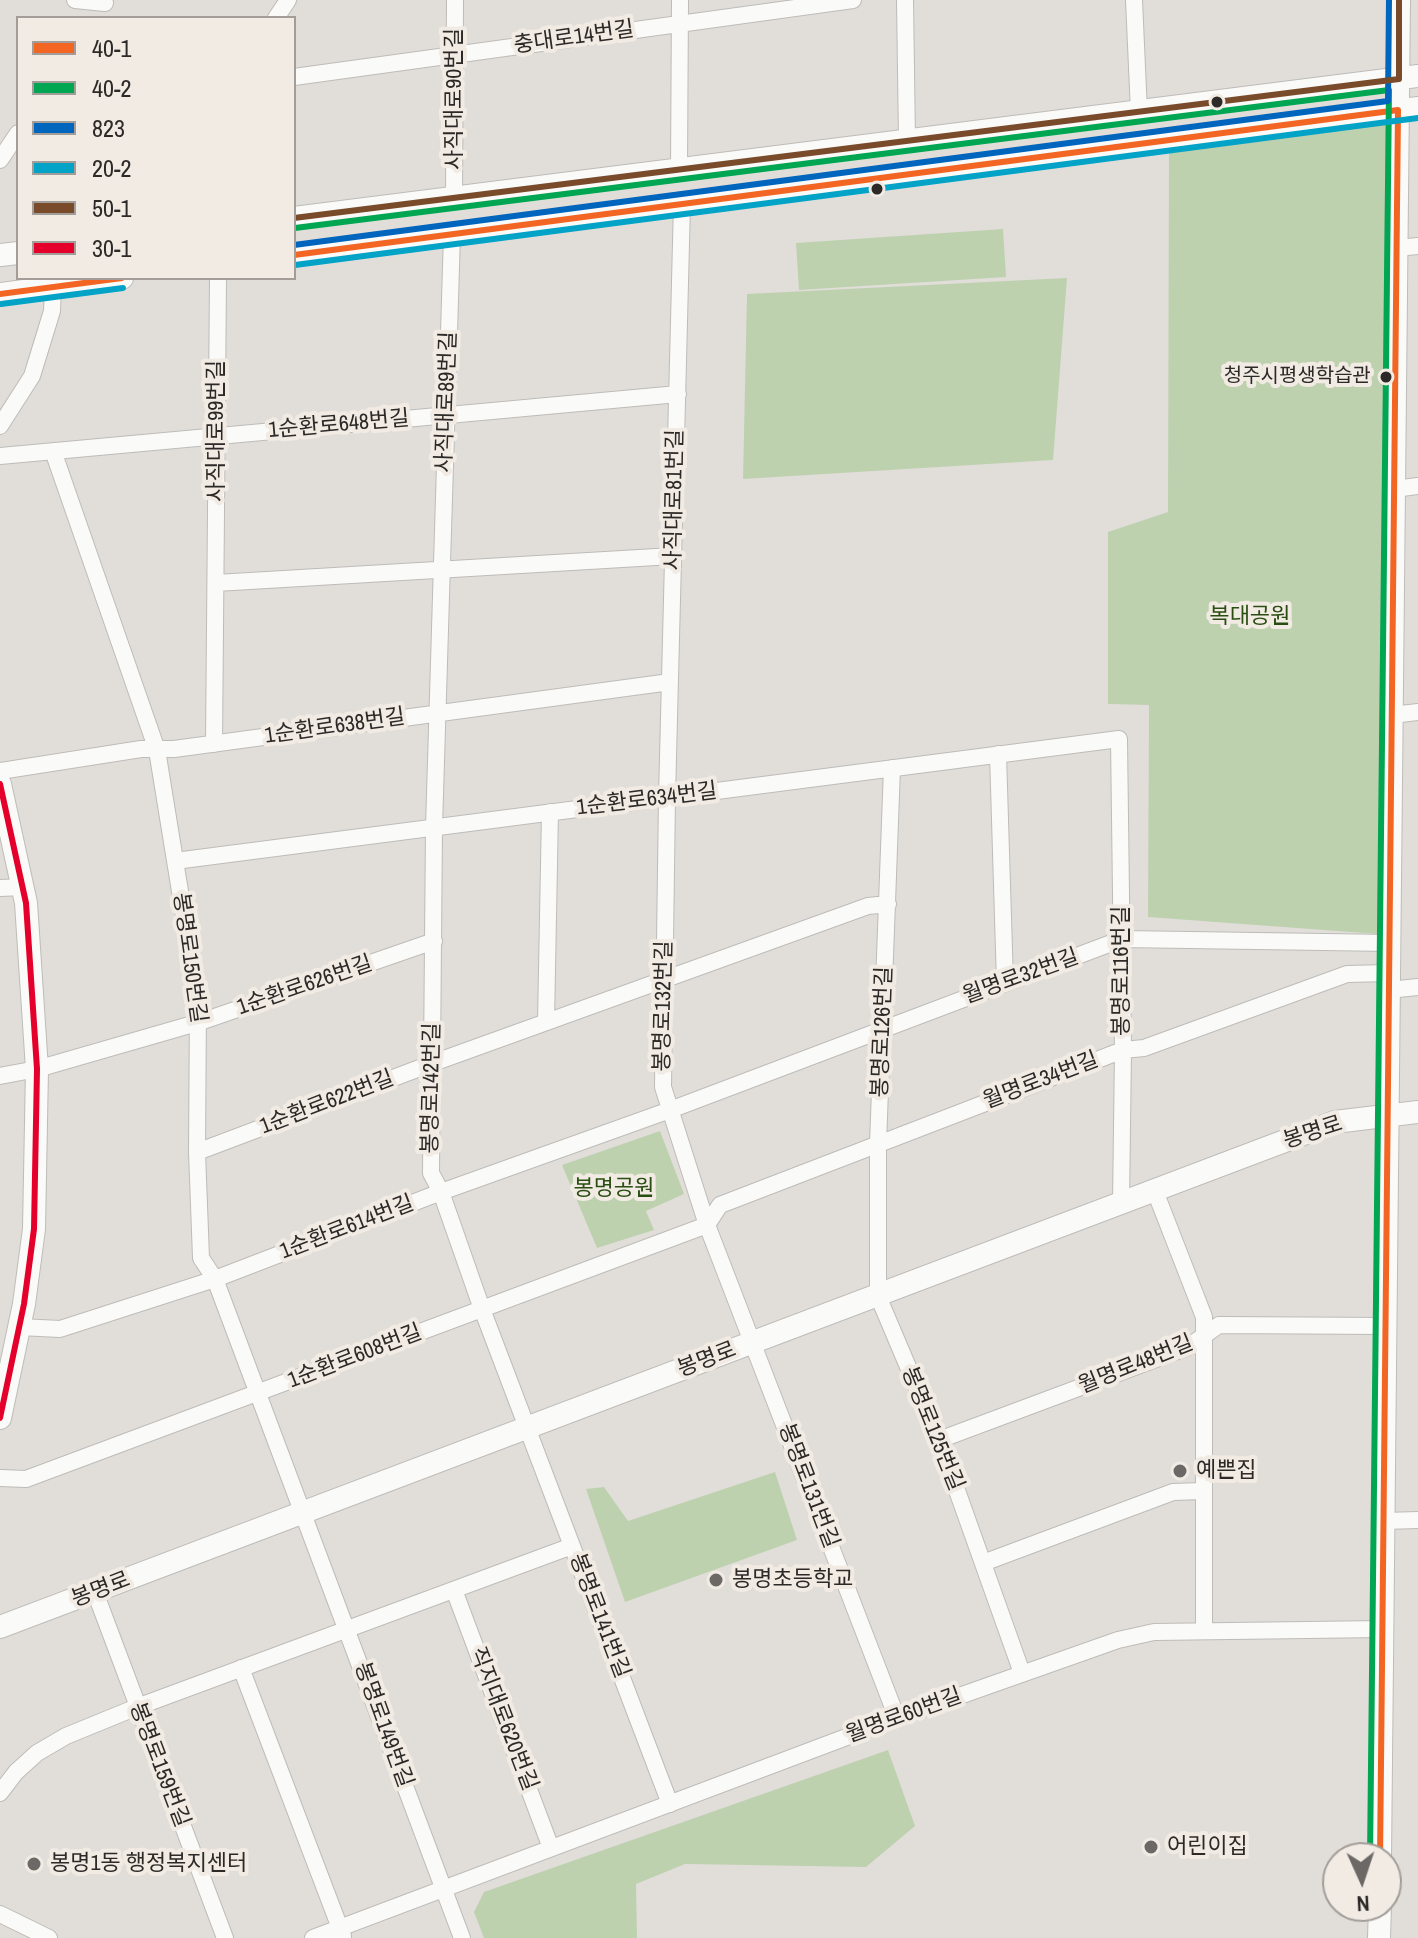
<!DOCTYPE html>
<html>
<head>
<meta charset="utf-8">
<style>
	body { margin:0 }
	#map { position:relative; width:1418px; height:1938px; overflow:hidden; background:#e1deda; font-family:"Archivo Narrow",sans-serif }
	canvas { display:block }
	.legend { position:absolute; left:16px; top:16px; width:280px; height:264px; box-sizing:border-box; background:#f1ebe4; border:2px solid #a29d98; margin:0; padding:10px 14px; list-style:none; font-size:24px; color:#2c2927 }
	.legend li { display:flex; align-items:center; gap:16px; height:40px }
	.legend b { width:40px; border:2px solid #a29d98 }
	.north { position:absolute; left:1322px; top:1842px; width:80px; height:80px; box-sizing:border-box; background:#f1ebe4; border:2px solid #a29d98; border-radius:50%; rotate:177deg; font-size:22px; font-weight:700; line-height:32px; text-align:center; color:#2c2927 }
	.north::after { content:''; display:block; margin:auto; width:28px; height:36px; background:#6b6866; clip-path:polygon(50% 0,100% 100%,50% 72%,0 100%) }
</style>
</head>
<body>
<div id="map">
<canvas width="1418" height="1938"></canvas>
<ul class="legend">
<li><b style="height:10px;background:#f26522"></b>40-1</li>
<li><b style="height:10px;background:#00a651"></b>40-2</li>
<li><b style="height:10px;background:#0065bd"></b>823</li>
<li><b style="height:10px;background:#02a3c6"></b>20-2</li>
<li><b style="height:10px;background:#7a4b2a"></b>50-1</li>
<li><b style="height:10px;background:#e4002b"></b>30-1</li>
</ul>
<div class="north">N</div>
</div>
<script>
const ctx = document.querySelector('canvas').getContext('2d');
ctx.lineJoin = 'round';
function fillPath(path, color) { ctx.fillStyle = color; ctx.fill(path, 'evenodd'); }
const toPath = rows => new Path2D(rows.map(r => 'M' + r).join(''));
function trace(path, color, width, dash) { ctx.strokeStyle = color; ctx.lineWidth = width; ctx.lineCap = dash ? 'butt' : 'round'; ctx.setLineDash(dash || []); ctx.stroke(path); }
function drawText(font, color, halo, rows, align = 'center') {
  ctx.font = font + ' "Archivo Narrow","Noto Sans KR",sans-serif'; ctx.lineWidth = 8; ctx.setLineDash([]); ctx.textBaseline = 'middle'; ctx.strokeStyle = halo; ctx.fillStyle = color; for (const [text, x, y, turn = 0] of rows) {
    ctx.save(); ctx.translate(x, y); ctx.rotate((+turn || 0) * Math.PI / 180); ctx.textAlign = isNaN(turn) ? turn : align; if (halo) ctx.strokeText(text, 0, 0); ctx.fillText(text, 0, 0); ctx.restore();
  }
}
fillPath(toPath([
	[1391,123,1378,934,1148,917,1149,705,1108,704,1108,532,1168,512,1169,150],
	[1003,229,1006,277,799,290,796,243],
	[1067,278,1053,460,743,479,747,294],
	[660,1131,684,1194,646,1211,654,1230,597,1248,562,1165],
	[775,1472,797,1540,625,1602,586,1489,604,1487,628,1521],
	[888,1750,915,1826,866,1867,685,1864,636,1884,637,1938,484,1938,474,1912,484,1892]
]), '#bed1af');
const street = toPath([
	[75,0,105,3],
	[905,0,907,141],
	[1134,0,1139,112],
	[276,18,288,0],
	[294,77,853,0],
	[0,160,18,133],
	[679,170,680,0],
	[454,198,455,0],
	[682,203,667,797,663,1087,707,1225,897,1718],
	[452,234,434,827,431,1173,441,1192,482,1309,670,1804],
	[1397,248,1418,246],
	[0,426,32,376,52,311,53,287],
	[53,451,157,750,198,1002,197,1152,201,1258,215,1279,462,1938],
	[0,456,678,394],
	[1394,489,1418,486],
	[216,583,673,556],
	[1392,715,1418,712],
	[214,744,218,278],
	[998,754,1005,983],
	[892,768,878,1144,878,1296,939,1440,1022,1673],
	[0,771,141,749,174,749,670,682],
	[175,861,1119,739,1123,1050,1121,1204],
	[0,888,23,887],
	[1389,990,1418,987],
	[546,1022,550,812],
	[0,1076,37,1069,200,1022,434,941],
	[197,1152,433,1063,868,906,888,904],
	[1155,1191,1204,1317,1204,1630],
	[20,1327,60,1329,215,1279,441,1192,670,1110,1122,939,1390,943],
	[939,1440,1188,1347,1219,1325,1386,1326],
	[0,1478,26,1479,707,1225,720,1205,1123,1050,1144,1048,1347,974,1389,973],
	[1384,1521,1418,1520],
	[983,1563,1173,1492,1202,1491],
	[454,1590,551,1848],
	[95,1592,225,1938],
	[241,1668,343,1936],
	[0,1793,16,1772,37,1753,66,1736,137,1707,572,1546],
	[0,1914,49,1938],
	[313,1938,897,1718,1118,1640,1154,1632,1383,1629]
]);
const secondary = toPath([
	[294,218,1418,76],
	[0,255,18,253],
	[294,255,1418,108],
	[0,294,122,278],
	[0,784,26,903,37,1069,34,1229,24,1304,0,1418],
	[0,1627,1335,1122,1418,1112],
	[1380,1858,1399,0],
	[1379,1938,1380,1906]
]);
trace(street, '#bebcb8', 18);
trace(secondary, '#bebcb8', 24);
trace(street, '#fafaf9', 16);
trace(secondary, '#fafaf9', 22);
trace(toPath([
	[294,255,1398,110,1380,1858],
	[0,294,122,278]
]), '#f26522', 6);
trace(toPath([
	[295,228,1389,90,1370,1858]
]), '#00a651', 6);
trace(toPath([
	[294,245,1388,101,1389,0]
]), '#0065bd', 6);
trace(toPath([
	[295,265,1418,118],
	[1,304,123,288]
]), '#02a3c6', 6);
trace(toPath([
	[294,218,1399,79,1399,0]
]), '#7a4b2a', 6);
trace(toPath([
	[0,784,26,903,37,1069,34,1229,24,1304,0,1418]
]), '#e4002b', 6);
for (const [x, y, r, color] of [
	[1217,102,7,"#2c2927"],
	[877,189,7,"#2c2927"],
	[1386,377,7,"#2c2927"],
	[1180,1471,8,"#6b6866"],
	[716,1580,8,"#6b6866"],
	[1151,1847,8,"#6b6866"],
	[34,1864,8,"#6b6866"]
]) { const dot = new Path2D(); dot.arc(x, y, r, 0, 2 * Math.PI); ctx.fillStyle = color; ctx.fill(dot); trace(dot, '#f1ebe4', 3); }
drawText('20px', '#2c2927', '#f1ebe4', [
	["청주시평생학습관",1371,377]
], 'right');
drawText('22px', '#2c2927', '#f1ebe4', [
	["충대로14번길",574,38,-8],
	["사직대로90번길",455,99,-90],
	["사직대로89번길",447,402,-88],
	["1순환로648번길",339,425,-5],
	["사직대로99번길",217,431,-90],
	["사직대로81번길",675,500,-89],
	["1순환로638번길",335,727,-8],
	["1순환로634번길",647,800,-7],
	["봉명로150번길",189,958,82],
	["봉명로116번길",1122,971,-90],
	["월명로32번길",1021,977,-20],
	["1순환로626번길",305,986,-19],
	["봉명로132번길",664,1006,-89],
	["봉명로126번길",883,1032,-88],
	["월명로34번길",1041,1081,-21],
	["봉명로142번길",432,1088,-89],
	["1순환로622번길",327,1103,-21],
	["봉명로",1313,1133,-18],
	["1순환로614번길",347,1228,-21],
	["1순환로608번길",355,1357,-21],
	["봉명로",707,1360,-21],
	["월명로48번길",1136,1365,-22],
	["봉명로125번길",932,1429,68],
	["봉명로131번길",808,1486,69],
	["봉명로",101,1590,-21],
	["봉명로141번길",599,1616,69],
	["월명로60번길",904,1716,-20],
	["직지대로620번길",503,1719,69],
	["봉명로149번길",383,1725,70],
	["봉명로159번길",159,1765,69]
]);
drawText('22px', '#2a4e12', '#f1ebe4', [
	["복대공원",1250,617],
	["봉명공원",614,1189]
]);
drawText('22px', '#2c2927', '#f1ebe4', [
	["예쁜집",1196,1471],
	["봉명초등학교",732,1580],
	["어린이집",1167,1847],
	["봉명1동 행정복지센터",50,1864]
], 'left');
</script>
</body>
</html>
